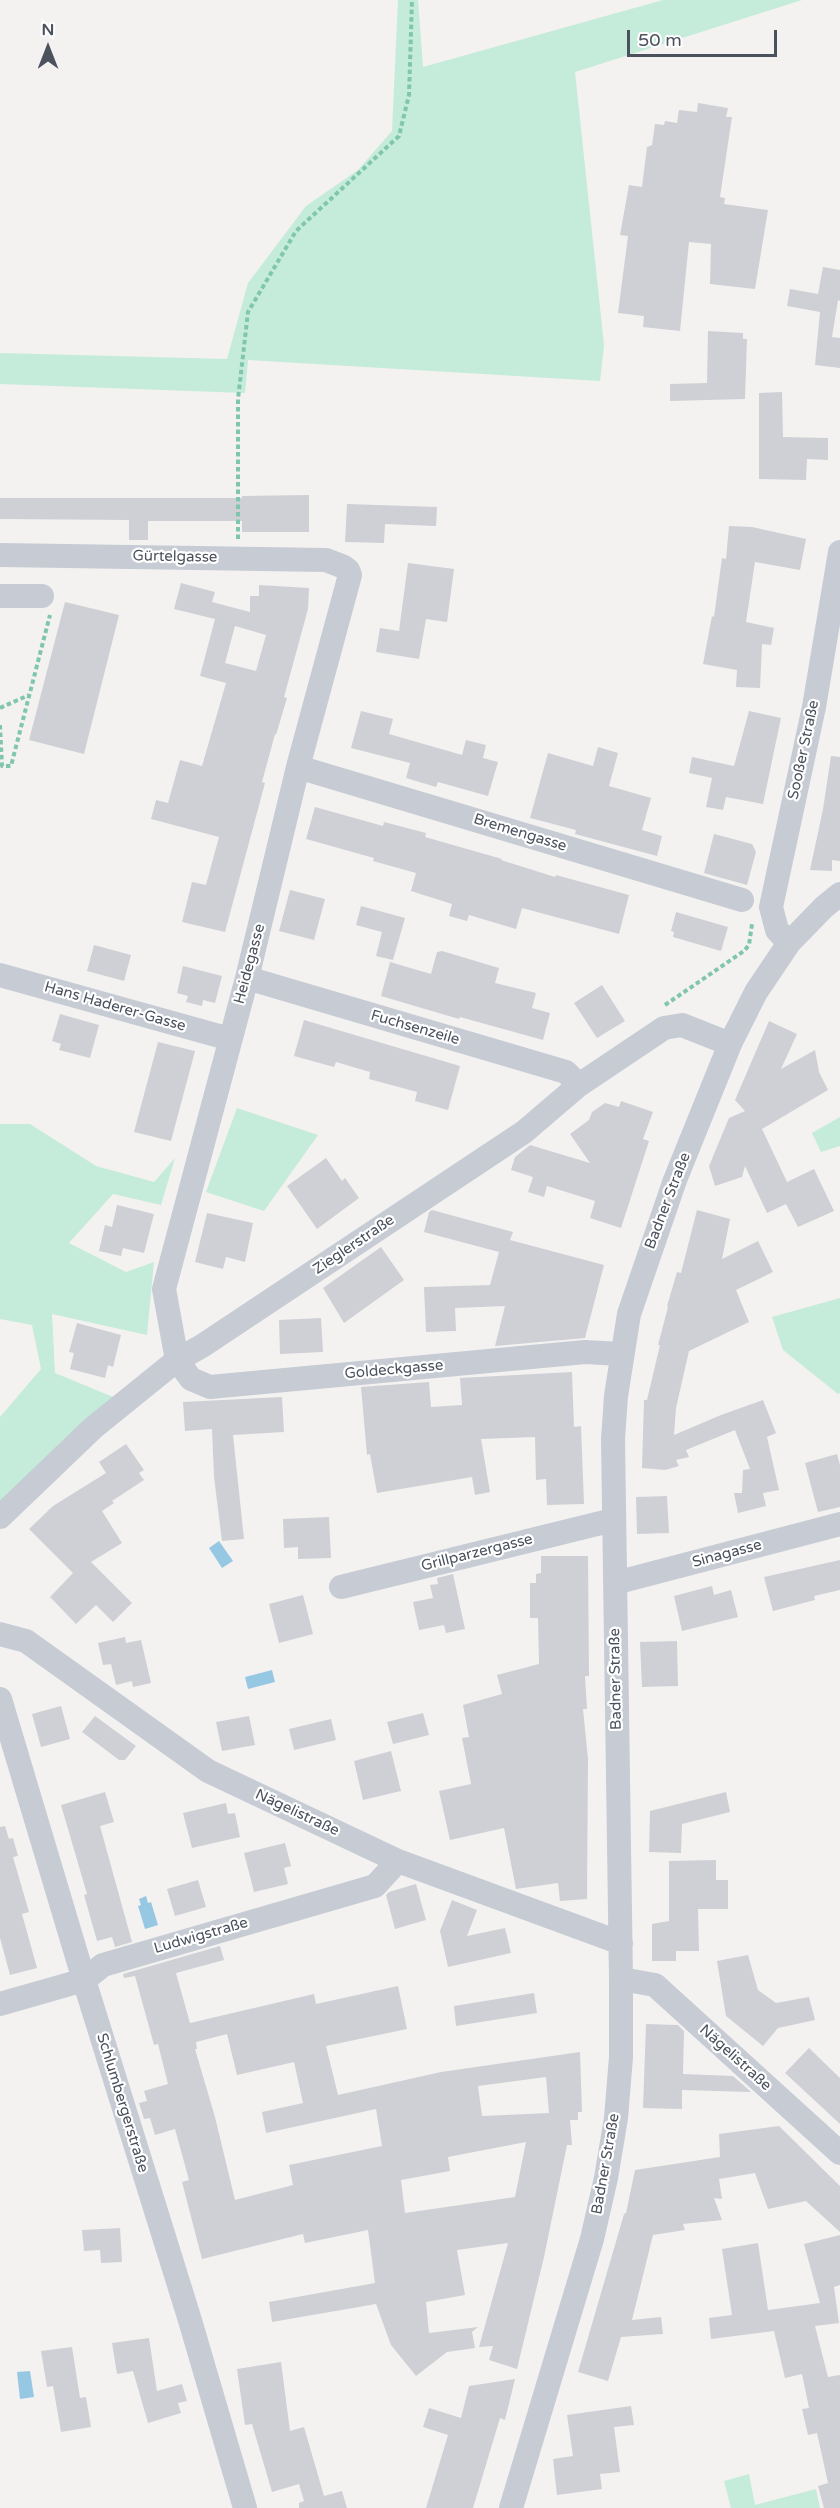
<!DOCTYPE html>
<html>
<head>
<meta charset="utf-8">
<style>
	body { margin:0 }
	#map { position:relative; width:840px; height:2508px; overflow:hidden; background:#f3f2f1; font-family:"Varela Round",sans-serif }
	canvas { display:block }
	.north { position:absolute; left:18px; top:18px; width:60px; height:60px; -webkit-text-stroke:4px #fff; paint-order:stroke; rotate:0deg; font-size:16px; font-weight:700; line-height:24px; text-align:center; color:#4b515d }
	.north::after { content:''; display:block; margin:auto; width:21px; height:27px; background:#4b515d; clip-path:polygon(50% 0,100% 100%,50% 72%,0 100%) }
	.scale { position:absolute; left:627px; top:30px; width:150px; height:27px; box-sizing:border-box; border:3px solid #4b515d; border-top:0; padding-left:8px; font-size:18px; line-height:21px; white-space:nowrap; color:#4b515d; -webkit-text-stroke:4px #fff; paint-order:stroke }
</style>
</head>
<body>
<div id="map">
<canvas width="840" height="2508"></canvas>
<div class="north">N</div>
<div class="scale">50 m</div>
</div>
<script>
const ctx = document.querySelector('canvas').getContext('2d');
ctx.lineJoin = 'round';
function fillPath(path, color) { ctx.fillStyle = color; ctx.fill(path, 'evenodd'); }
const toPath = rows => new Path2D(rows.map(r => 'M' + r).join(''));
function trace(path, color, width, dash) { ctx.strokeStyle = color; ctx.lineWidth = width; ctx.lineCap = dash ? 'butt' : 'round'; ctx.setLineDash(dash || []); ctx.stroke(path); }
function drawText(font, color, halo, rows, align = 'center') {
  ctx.font = font + ' "Varela Round",sans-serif'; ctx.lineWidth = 4.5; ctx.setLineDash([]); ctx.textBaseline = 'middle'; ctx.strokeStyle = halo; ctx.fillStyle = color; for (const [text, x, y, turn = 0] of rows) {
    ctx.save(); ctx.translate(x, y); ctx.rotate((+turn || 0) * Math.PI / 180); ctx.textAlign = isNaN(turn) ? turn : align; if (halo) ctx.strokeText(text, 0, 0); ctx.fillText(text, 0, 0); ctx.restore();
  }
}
fillPath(toPath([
	[398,0,418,0,423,67,663,0,802,0,575,72,604,345,600,381,248,360,245,393,0,384,0,353,227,359,248,283,306,206,358,170,392,131],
	[237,1108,318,1135,264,1211,206,1192],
	[840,1117,840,1146,821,1152,812,1133],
	[0,1124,30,1124,96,1166,154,1182,175,1158,161,1205,113,1194,69,1243,126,1272,154,1262,147,1335,52,1314,55,1373,113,1397,0,1504,0,1417,41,1369,32,1325,0,1319],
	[840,1298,840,1393,838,1394,783,1350,772,1317],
	[749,2474,755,2505,816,2489,820,2508,731,2508,724,2481]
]), '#c5ebda');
fillPath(toPath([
	[219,1541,233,1561,222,1568,209,1548],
	[272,1670,275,1682,248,1689,245,1677],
	[146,1896,148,1903,151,1902,158,1925,145,1929,138,1906,141,1905,139,1899],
	[30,2371,34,2397,20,2399,17,2372]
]), '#97c8e3');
fillPath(toPath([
	[698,103,728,108,726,117,732,117,720,197,725,198,724,204,768,210,755,289,710,284,711,244,689,242,680,331,643,327,644,316,618,313,628,236,620,235,629,185,642,187,647,147,652,145,655,124,664,125,665,121,677,123,679,110,697,112],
	[823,267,840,270,840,301,838,300,832,337,840,338,840,368,815,365,820,312,787,306,790,289,818,294],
	[708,331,743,333,743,339,747,339,745,399,670,401,670,384,707,383],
	[782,392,783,437,828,438,828,460,807,459,806,480,759,479,759,393],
	[309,495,309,532,242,532,242,521,148,521,148,540,129,540,129,520,0,519,0,498,242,498,242,496],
	[347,504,437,507,436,526,385,524,384,543,345,542],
	[729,526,752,527,806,539,800,570,755,562,746,622,774,628,771,645,762,644,760,688,736,687,737,670,703,664,712,616,714,617,722,558,726,559],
	[408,563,454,569,447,622,426,619,419,659,376,652,380,628,399,631],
	[181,583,215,592,212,602,250,612,250,596,259,596,259,585,309,588,308,609,284,697,287,698,276,735,275,734,262,782,265,783,225,932,182,922,192,882,206,885,219,837,151,819,156,800,168,803,180,760,202,766,226,683,200,676,215,619,174,609],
	[235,626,266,635,256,671,225,663],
	[65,602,119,615,84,754,29,740],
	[361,711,393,719,389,734,462,755,466,740,486,745,483,758,498,762,488,796,438,782,436,787,406,778,410,763,351,748],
	[749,711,781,718,763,804,726,797,723,810,706,807,712,778,689,773,692,757,734,766],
	[598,747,618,753,609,786,651,798,642,830,662,836,657,856,575,834,576,830,530,818,548,753,593,766],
	[831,756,840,757,840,861,832,860,832,871,810,870,823,809],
	[315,807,383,826,384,822,426,833,425,837,502,859,501,860,555,877,556,875,629,895,619,934,522,908,516,929,469,915,467,921,449,916,452,904,411,891,416,873,373,861,374,858,306,839],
	[714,834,752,844,756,852,747,885,704,873],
	[290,890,325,899,314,940,279,931],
	[361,906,405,918,393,960,376,956,382,932,356,925],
	[676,912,728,927,721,951,673,937,674,932,671,931],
	[94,945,131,955,124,981,87,971],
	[442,951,499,968,495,983,536,993,532,1008,550,1013,543,1040,460,1017,459,1019,381,996,390,962,431,974,437,952],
	[183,966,222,976,215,1003,203,1000,202,1006,186,1002,188,996,177,993],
	[602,985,625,1021,597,1038,574,1003],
	[60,1014,99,1025,90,1058,59,1050,61,1044,52,1041],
	[304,1020,460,1066,448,1110,415,1101,417,1092,369,1079,370,1072,336,1062,334,1067,294,1056],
	[769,1021,797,1034,781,1069,815,1050,819,1072,828,1090,762,1129,787,1182,814,1169,834,1211,798,1227,786,1204,767,1213,745,1166,742,1177,715,1186,709,1166,729,1118,745,1111,735,1100],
	[158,1042,195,1051,171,1141,134,1132],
	[621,1101,653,1112,643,1139,649,1141,621,1228,590,1218,595,1201,547,1186,544,1197,528,1192,533,1177,511,1170,515,1157,530,1145,590,1163,570,1134,589,1120,592,1112,605,1103,619,1107],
	[326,1158,342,1181,345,1178,359,1198,317,1229,287,1186],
	[117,1205,154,1214,144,1253,123,1248,121,1256,99,1251,105,1225,112,1227],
	[432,1210,513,1232,510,1240,604,1265,585,1338,495,1346,505,1306,455,1308,456,1331,426,1332,424,1287,490,1285,499,1252,424,1232,429,1212],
	[697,1210,730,1219,722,1259,758,1241,773,1272,736,1290,749,1322,689,1351,676,1408,674,1435,721,1415,763,1400,776,1433,767,1437,779,1490,763,1493,766,1506,738,1513,734,1493,742,1493,743,1470,750,1469,735,1430,686,1450,689,1457,676,1460,679,1466,665,1470,642,1468,644,1400,647,1400,660,1345,658,1345,668,1307,667,1306,677,1272,681,1273],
	[207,1213,253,1223,245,1262,226,1257,223,1269,195,1262],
	[381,1247,404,1280,344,1323,323,1288],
	[321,1318,323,1352,280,1354,279,1320],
	[77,1323,121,1335,113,1367,108,1365,105,1378,70,1369,74,1353,69,1352],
	[572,1372,574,1427,581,1426,584,1504,547,1505,546,1479,536,1480,535,1437,481,1439,490,1492,475,1495,472,1477,377,1493,370,1454,367,1455,361,1387,429,1382,431,1407,462,1405,460,1378],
	[282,1397,284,1432,233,1435,244,1539,222,1541,214,1477,212,1429,185,1431,183,1402],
	[126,1444,144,1470,139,1473,144,1480,112,1501,114,1503,102,1511,122,1543,91,1562,132,1603,113,1622,96,1605,76,1624,50,1597,73,1573,29,1529,53,1506,106,1473,99,1462],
	[837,1454,840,1465,840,1507,818,1512,805,1463],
	[667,1496,669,1533,637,1534,636,1497],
	[329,1517,331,1558,298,1559,298,1547,284,1548,283,1519],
	[541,1556,588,1556,589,1676,585,1676,587,1709,583,1709,588,1759,587,1899,560,1901,558,1883,516,1889,504,1828,450,1840,439,1791,471,1784,462,1738,469,1737,463,1705,502,1694,497,1675,539,1664,538,1618,530,1618,530,1583,536,1583,536,1574,541,1573],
	[840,1560,840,1590,814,1596,815,1600,773,1611,764,1577],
	[453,1574,465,1629,446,1633,444,1625,419,1630,413,1602,433,1598,430,1585,438,1584,437,1578],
	[712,1586,714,1595,731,1590,738,1617,682,1631,674,1596],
	[303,1595,313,1634,279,1643,269,1604],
	[125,1637,126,1643,141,1640,151,1683,133,1687,132,1681,116,1685,111,1664,103,1665,98,1643],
	[677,1641,678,1686,642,1687,640,1642],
	[61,1706,70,1739,41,1747,32,1714],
	[423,1713,429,1735,393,1744,387,1722],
	[95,1716,136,1746,125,1760,119,1760,82,1732],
	[249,1716,255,1745,222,1751,216,1722],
	[331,1719,336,1740,294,1750,289,1729],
	[391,1751,401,1791,363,1800,354,1761],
	[105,1792,114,1822,100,1826,132,1942,115,1947,112,1937,97,1941,84,1895,87,1894,61,1805],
	[726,1792,730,1812,682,1824,681,1853,649,1852,650,1811],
	[226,1803,228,1814,235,1813,240,1837,192,1848,183,1813],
	[5,1826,9,1839,13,1838,18,1856,13,1857,29,1912,22,1914,37,1968,10,1975,0,1938,0,1827],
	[285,1843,291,1866,284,1868,288,1884,254,1892,244,1853],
	[716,1860,716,1880,728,1880,728,1909,698,1909,699,1951,676,1951,676,1961,652,1961,652,1924,669,1921,669,1861],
	[198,1880,206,1907,175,1916,167,1889],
	[416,1884,426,1920,395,1929,386,1895,389,1892],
	[452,1900,477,1910,467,1936,505,1928,511,1953,448,1967,440,1931],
	[220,1946,224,1960,176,1973,190,2023,314,1994,316,2004,398,1986,407,2029,326,2046,338,2095,441,2072,580,2052,582,2112,578,2112,578,2120,570,2120,572,2145,567,2145,544,2257,517,2369,489,2360,493,2346,479,2347,508,2243,457,2250,465,2295,426,2302,429,2333,478,2327,472,2332,475,2348,447,2352,416,2376,391,2345,376,2304,272,2322,269,2302,375,2283,368,2230,305,2243,303,2234,202,2259,182,2182,189,2180,175,2129,155,2135,150,2118,144,2119,139,2103,147,2101,144,2091,168,2084,158,2044,154,2045,135,1976,124,1978,123,1974],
	[227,2034,237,2075,294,2062,303,2103,262,2112,266,2133,376,2109,382,2146,289,2165,293,2185,235,2200,215,2117,195,2049,197,2049,196,2042],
	[546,2077,549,2113,482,2116,478,2086],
	[526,2142,515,2197,405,2213,401,2180,450,2171,448,2157],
	[748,1955,758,1990,776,2003,809,1997,815,2020,778,2028,763,2046,726,2016,717,1961],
	[534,1993,537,2013,456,2026,454,2006],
	[646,2024,678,2025,684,2031,683,2074,733,2076,751,2092,682,2090,682,2109,643,2108],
	[809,2048,840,2078,840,2124,785,2073],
	[779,2126,840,2186,840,2232,806,2201,768,2209,755,2173,719,2179,722,2199,714,2198,722,2220,683,2224,685,2230,653,2235,632,2320,661,2317,663,2334,621,2337,608,2381,578,2372,624,2214,626,2213,635,2170,720,2157,719,2134],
	[120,2228,122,2262,101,2263,100,2250,84,2251,82,2230],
	[840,2235,840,2285,834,2287,839,2323,815,2326,828,2377,840,2375,840,2508,824,2508,818,2486,828,2483,817,2433,808,2435,802,2409,809,2408,802,2374,785,2378,774,2331,711,2339,709,2318,732,2315,722,2249,758,2243,768,2310,820,2303,804,2244],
	[149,2338,157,2391,182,2384,187,2401,178,2403,181,2413,148,2423,133,2371,117,2374,112,2343],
	[72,2347,80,2398,86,2397,91,2427,61,2432,53,2386,47,2387,41,2351],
	[281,2362,290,2431,304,2427,324,2496,342,2491,347,2508,299,2508,299,2503,304,2501,299,2484,272,2492,252,2424,245,2425,237,2369],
	[515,2379,505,2420,500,2418,473,2508,426,2508,448,2435,423,2427,429,2408,461,2418,469,2386],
	[631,2406,634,2425,614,2427,620,2472,600,2474,602,2489,557,2495,553,2459,573,2456,567,2415]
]), '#cfd0d5');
trace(toPath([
	[238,539,238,399,248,312,296,231,399,136,409,95,412,0],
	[0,708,29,695],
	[0,725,2,766,11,766,50,615],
	[665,1005,744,951,749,945,752,924]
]), '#80c6af', 4, [4.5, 3]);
trace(toPath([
	[0,555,326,560,344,567,348,570,350,575,298,767,247,978,164,1289,177,1360,191,1379,210,1387,585,1352,621,1354],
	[0,596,42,596],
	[298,767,742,900],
	[789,943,777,930,771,907,814,707,840,552],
	[0,975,230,1039],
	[247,978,566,1072,579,1085],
	[0,1517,93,1428,177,1360,202,1346,524,1132,579,1085,664,1028,682,1025,730,1044],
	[615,1583,840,1524],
	[341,1587,613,1520],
	[0,1634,26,1641,208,1771,398,1861,621,1943],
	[0,1699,84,1980,189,2317,245,2508],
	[621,1979,655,1985,840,2153],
	[0,2004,84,1980,103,1965,375,1886,398,1861],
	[511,2508,592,2239,606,2178,616,2118,621,2057,621,1979,613,1439,616,1396,629,1314,675,1180,730,1044,756,992,789,943,824,907,840,894]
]), '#c6cbd4', 24);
drawText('15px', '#4b515d', '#fff', [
	["Gürtelgasse",175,557,1],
	["Sooßer Straße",804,750,-78],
	["Bremengasse",520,833,17],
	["Heidegasse",250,964,-75],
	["Hans Haderer-Gasse",115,1007,16],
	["Fuchsenzeile",415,1028,16],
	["Badner Straße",668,1201,-69],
	["Zieglerstraße",354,1245,-34],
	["Goldeckgasse",394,1370,-5],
	["Grillparzergasse",477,1553,-14],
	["Sinagasse",727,1554,-15],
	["Badner Straße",616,1679,-91],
	["Nägelistraße",297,1813,25],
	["Ludwigstraße",201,1936,-16],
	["Nägelistraße",735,2058,42],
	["Schlumbergerstraße",122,2103,73],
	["Badner Straße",606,2164,-80]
]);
</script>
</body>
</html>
